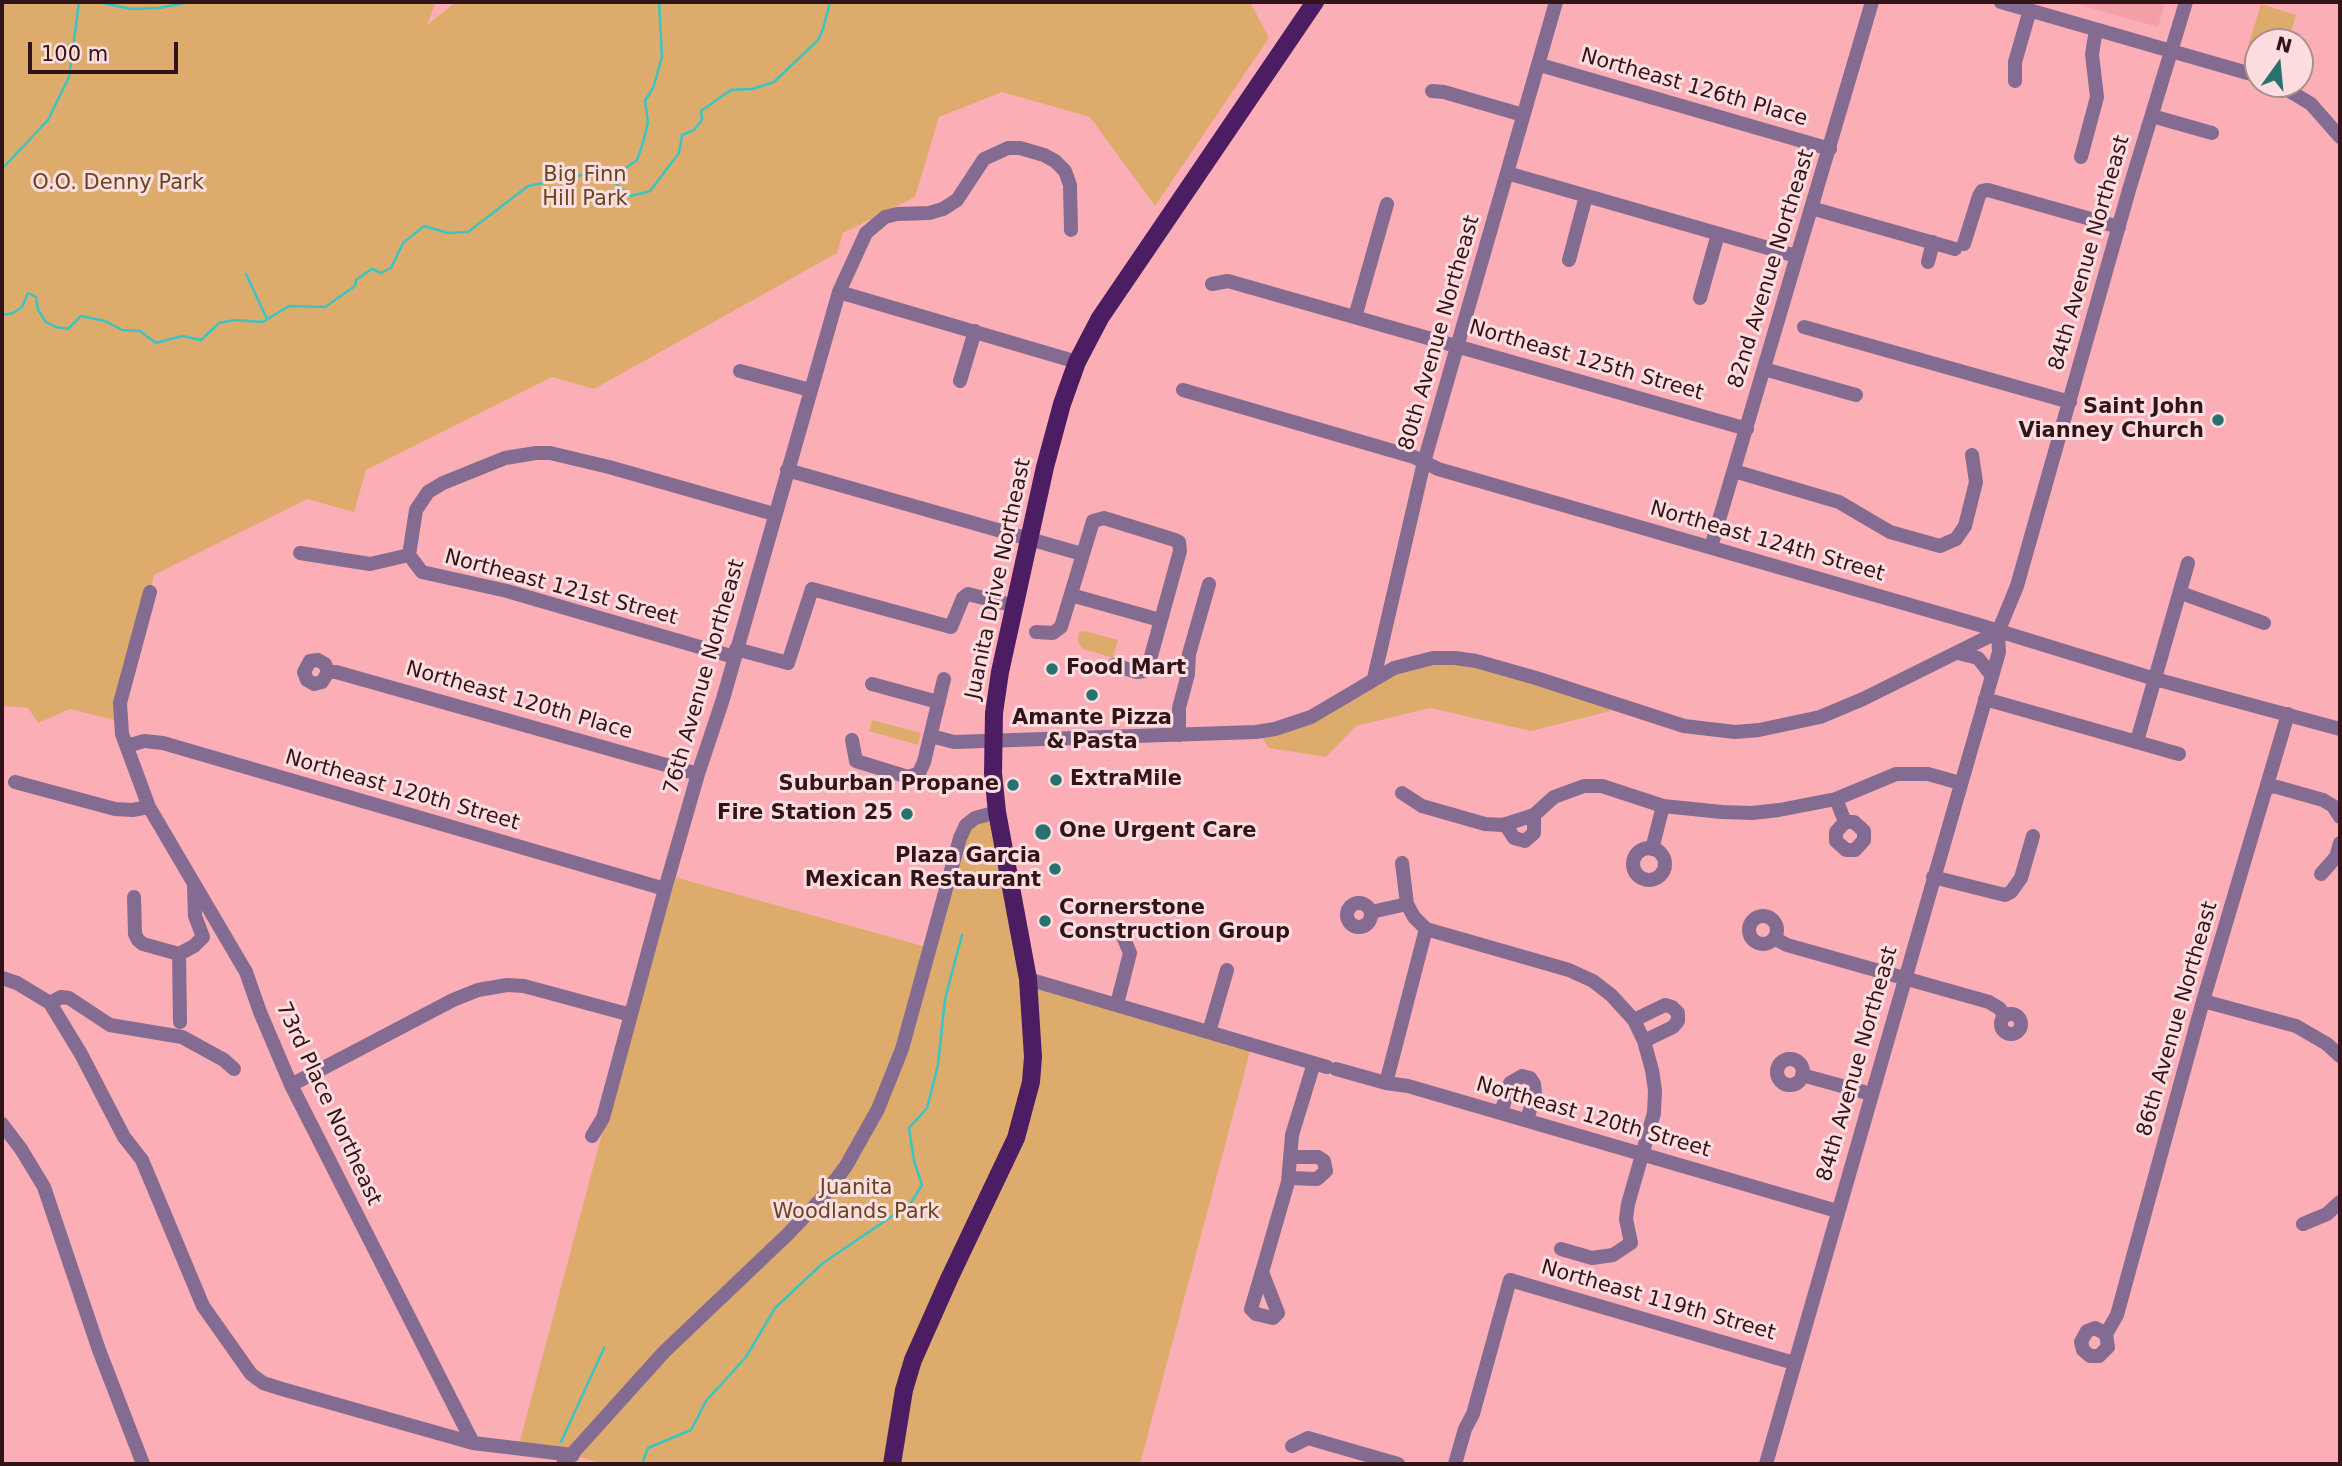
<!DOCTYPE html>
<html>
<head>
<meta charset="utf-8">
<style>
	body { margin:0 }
	#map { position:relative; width:2342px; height:1466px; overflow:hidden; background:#fbaeb5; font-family:"DejaVu Sans",sans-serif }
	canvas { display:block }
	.frame { position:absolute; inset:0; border:4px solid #301418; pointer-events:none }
	.north { position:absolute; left:2244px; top:28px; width:70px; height:70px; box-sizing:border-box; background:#fedde0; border:2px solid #ac8d90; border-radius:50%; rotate:15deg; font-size:19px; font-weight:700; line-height:28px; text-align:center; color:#301418 }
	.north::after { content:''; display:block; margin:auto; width:24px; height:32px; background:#27716f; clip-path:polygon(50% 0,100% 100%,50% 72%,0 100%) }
	.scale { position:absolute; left:28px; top:42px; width:150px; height:32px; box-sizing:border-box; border:4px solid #301418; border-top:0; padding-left:9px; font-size:21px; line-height:24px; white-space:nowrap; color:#301418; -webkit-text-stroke:5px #fedde0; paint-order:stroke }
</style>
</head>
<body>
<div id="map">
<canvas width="2342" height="1466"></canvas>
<div class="frame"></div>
<div class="north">N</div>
<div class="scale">100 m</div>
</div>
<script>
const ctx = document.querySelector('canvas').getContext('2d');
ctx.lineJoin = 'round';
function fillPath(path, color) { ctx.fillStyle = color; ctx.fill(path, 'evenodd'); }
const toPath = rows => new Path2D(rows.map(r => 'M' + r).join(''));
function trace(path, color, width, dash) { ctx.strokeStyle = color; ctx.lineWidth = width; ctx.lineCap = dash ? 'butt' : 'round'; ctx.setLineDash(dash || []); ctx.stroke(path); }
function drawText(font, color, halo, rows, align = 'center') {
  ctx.font = font + ' "DejaVu Sans",sans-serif'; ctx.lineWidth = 6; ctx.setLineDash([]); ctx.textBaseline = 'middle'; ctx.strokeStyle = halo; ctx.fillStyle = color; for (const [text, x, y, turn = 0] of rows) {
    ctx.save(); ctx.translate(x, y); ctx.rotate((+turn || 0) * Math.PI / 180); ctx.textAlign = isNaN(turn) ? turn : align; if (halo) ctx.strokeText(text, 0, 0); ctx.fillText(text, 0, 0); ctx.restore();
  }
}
fillPath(toPath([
	[2070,2,2165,2,2158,27]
]), '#f4a0a9');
fillPath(toPath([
	[2,2,436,2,427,25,456,2,1250,2,1269,38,1155,206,1090,117,1002,92,939,117,915,197,843,233,837,253,594,389,552,377,366,470,354,512,307,499,154,575,122,722,70,709,38,723,28,708,2,706],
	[2261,4,2296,15,2288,42,2258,42,2258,67,2243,63],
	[1085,631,1118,640,1113,658,1083,649,1078,642,1079,633],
	[1455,658,1622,708,1531,731,1430,708,1356,726,1326,757,1269,748,1260,735,1374,678],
	[872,720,921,733,918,745,869,731],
	[997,812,1028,979,1252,1044,1140,1464,603,1464,573,1455,518,1448,671,876,930,948,966,825]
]), '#ddac6d');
trace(toPath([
	[98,2,131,9,159,8,190,2],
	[2,169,48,120,69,77,79,2],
	[602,171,617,174,637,160,642,146,648,123,645,101,653,88,662,57,659,2],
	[246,274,267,319],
	[2,315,13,313,22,307,28,293,36,297,38,310,46,322,56,327,68,329,81,316,105,321,122,330,140,331,156,343,182,336,201,340,219,323,235,320,263,322,289,306,325,307,355,286,356,280,372,269,381,273,391,268,403,243,424,226,448,233,468,232,528,186,601,171,631,196,650,191,679,153,682,135,694,130,702,120,701,111,731,90,752,89,774,82,818,40,823,29,830,2],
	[561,1442,604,1348],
	[642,1464,648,1448,691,1430,706,1401,746,1357,775,1308,823,1263,910,1204,922,1185,914,1161,909,1128,927,1108,938,1065,945,999,962,935]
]), '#3ac5c2', 2.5);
trace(toPath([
	[2001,2,2258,76],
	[1547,67,1830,149],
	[2015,81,2015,62,2030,10],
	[2278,84,2311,104,2340,137],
	[1432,91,1444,92,1523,115],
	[2152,116,2212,133],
	[2081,157,2097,97,2092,54,2096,30],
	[1507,173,1796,256],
	[1811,208,1955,249],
	[1964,244,1979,196,1982,191,1988,190,2119,227],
	[1569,260,1586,196],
	[1928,262,1933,242],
	[1212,284,1228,281,1747,429],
	[839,292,1077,362],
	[1700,298,1718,234],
	[1355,317,1387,204],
	[1804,327,2070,402],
	[1764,369,1856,395],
	[740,371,810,390],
	[960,381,975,331],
	[1183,390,1414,457,1438,469,1976,624,2155,679,2340,729],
	[787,470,1082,554],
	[1734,471,1839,502,1890,532,1940,546,1956,539,1965,526,1976,482,1972,455],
	[1711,547,1872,2],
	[300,553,370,564,409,555],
	[150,592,120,703,122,734,149,807,246,972,260,1012,291,1085,473,1443],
	[2181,593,2264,623],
	[1071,595,1160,620],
	[1036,632,1053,633,1061,627,1093,521,1104,518,1175,540,1179,542,1180,551,1148,667,1144,671,1137,672,1114,665],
	[736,649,788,663,812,589,951,627,963,598,968,594,1015,606],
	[1958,653,1978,658,1992,676],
	[734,657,507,591,422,572,409,555,416,510,428,492,443,483,505,458,536,453,550,453,609,467,774,514],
	[328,672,325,664,318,660,310,661,304,672,307,680,314,684,322,682,328,672,336,672,698,774],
	[1374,678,1424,462,1556,2],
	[872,684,938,702],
	[1985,699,2179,754],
	[1179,735,1179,708,1188,674,1189,654,1209,584],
	[931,736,954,742,1256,732,1275,729,1311,717,1394,668,1433,658,1455,658,1476,661,1536,678,1684,726,1735,732,1759,730,1820,717,1863,699,1998,632],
	[852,740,856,761,908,777,919,773,924,762,944,679],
	[2137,741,2188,563],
	[127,746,144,741,163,743,665,889],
	[15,782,115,809,132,810,149,807],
	[2267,786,2277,787,2323,800,2333,806,2340,817],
	[1402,793,1422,806,1485,824,1503,825,1534,815,1554,797,1584,786,1602,786,1663,806,1722,812,1752,813,1779,810,1836,799,1896,774,1928,774,1960,783],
	[1836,799,1845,822,1836,832,1836,841,1846,850,1855,850,1864,840,1864,831,1854,822,1845,822],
	[1505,824,1514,838,1525,841,1534,833,1534,815],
	'1633 864a16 16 0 1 1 32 0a16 16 0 1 1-32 0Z',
	[1652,849,1663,806],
	[2321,874,2336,857,2340,843],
	[1933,877,2005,895,2011,892,2021,878,2033,836],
	[134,897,135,934,138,940,143,944,179,954,194,946,203,937,195,916,194,886],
	'1347 915a12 12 0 1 1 24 0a12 12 0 1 1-24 0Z',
	[1371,912,1407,904],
	'1749 930a14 14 0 1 1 28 0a14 14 0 1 1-28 0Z',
	[1426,929,1569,970,1593,981,1611,995,1634,1020,1644,1041,1652,1070,1655,1090,1654,1113,1628,1204,1626,1219,1631,1243,1613,1255,1592,1258,1561,1249],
	[1774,938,1787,945,1989,1002,1999,1008,2005,1016],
	[179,954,180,1022],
	[2,978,17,983,50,1003,61,997,69,998,110,1025,182,1037,224,1060,234,1069],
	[1028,979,1327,1067],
	[2203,1001,2296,1026,2327,1044,2340,1056],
	[50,1003,81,1054,124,1137,142,1160,203,1306,251,1374,263,1383,282,1389,473,1443,573,1455],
	[1117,1004,1130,953,1122,934],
	'2001 1024a10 10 0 1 1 20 0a10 10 0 1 1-20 0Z',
	[1634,1020,1665,1005,1672,1007,1678,1013,1678,1021,1673,1027,1644,1041],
	[1209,1032,1227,970],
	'1777 1072a13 13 0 1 1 26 0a13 13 0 1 1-26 0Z',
	[1336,1069,1386,1083,1408,1086,1837,1211],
	[1802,1075,1871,1094],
	[1386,1083,1426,929,1414,917,1407,904,1402,863],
	[291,1085,453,1000,478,990,507,985,524,986,631,1015],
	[1501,1113,1510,1083,1522,1076,1530,1078,1534,1084,1535,1093,1527,1120],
	[2,1124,21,1149,44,1187,99,1350,143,1464],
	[592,1136,603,1118,665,889,698,774,723,699,839,292,866,233,885,217,897,214,929,213,943,209,957,200,984,159,1008,148,1020,148,1044,155,1055,161,1065,171,1070,185,1071,230],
	[1289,1178,1317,1179,1326,1171,1324,1161,1318,1157,1292,1157],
	[2303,1224,2327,1214,2340,1202],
	[1262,1272,1251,1309,1256,1314,1273,1318,1278,1313,1262,1272,1288,1182,1292,1135,1314,1063],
	[2106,1334,2095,1328,2087,1331,2081,1342,2083,1350,2090,1356,2099,1356,2108,1347,2106,1334,2117,1315,2203,1001,2288,714],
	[1292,1446,1308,1438,1398,1464],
	[563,1464,664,1352,788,1234,822,1198,846,1166,878,1109,902,1049,960,838,966,825,975,818,997,812],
	[1455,1464,1465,1429,1473,1414,1510,1280,1794,1363],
	[1766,1464,1999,652,1998,632,2017,586,2129,190,2186,2]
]), '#846b92', 14);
trace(toPath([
	[892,1464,904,1390,913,1360,949,1279,1016,1138,1031,1082,1033,1057,1028,979,997,812,993,773,994,713,1000,672,1045,467,1062,404,1077,362,1100,318,1315,2]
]), '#4c1d63', 18);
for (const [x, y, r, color] of [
	[2218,420,7,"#27716f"],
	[1052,669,7,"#27716f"],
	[1092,695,7,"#27716f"],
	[1056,780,7,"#27716f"],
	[1013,785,7,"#27716f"],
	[907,814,7,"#27716f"],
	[1043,832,9,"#27716f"],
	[1055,869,7,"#27716f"],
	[1045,921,7,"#27716f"]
]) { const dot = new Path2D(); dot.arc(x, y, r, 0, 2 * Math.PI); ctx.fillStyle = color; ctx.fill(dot); trace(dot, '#fedde0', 2.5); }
drawText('21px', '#301418', '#fedde0', [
	["Northeast 126th Place",1694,88,16],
	["84th Avenue Northeast",2090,253,-74],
	["82nd Avenue Northeast",1772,269,-73],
	["80th Avenue Northeast",1440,333,-74],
	["Northeast 125th Street",1586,361,16],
	["Northeast 124th Street",1767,542,16],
	["Juanita Drive Northeast",999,579,-78],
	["Northeast 121st Street",561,588,15],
	["76th Avenue Northeast",705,677,-74],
	["Northeast 120th Place",519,701,16],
	["Northeast 120th Street",402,791,16],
	["86th Avenue Northeast",2178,1019,-74],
	["84th Avenue Northeast",1858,1064,-74],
	["73rd Place Northeast",328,1104,65],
	["Northeast 120th Street",1593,1118,16],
	["Northeast 119th Street",1658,1301,16]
]);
drawText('21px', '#65471e', '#fedde0', [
	["Big Finn",585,176],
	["Hill Park",585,200],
	["O.O. Denny Park",118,184],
	["Juanita",856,1189],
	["Woodlands Park",856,1213]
]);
drawText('bold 21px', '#301418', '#fedde0', [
	["Saint John",2204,408],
	["Vianney Church",2204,432],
	["Food Mart",1066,669,"left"],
	["Amante Pizza",1092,719,"center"],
	["& Pasta",1092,743,"center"],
	["ExtraMile",1070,780,"left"],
	["Suburban Propane",999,785],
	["Fire Station 25",893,814],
	["One Urgent Care",1059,832,"left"],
	["Plaza Garcia",1041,857],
	["Mexican Restaurant",1041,881],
	["Cornerstone",1059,909,"left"],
	["Construction Group",1059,933,"left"]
], 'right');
</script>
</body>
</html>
